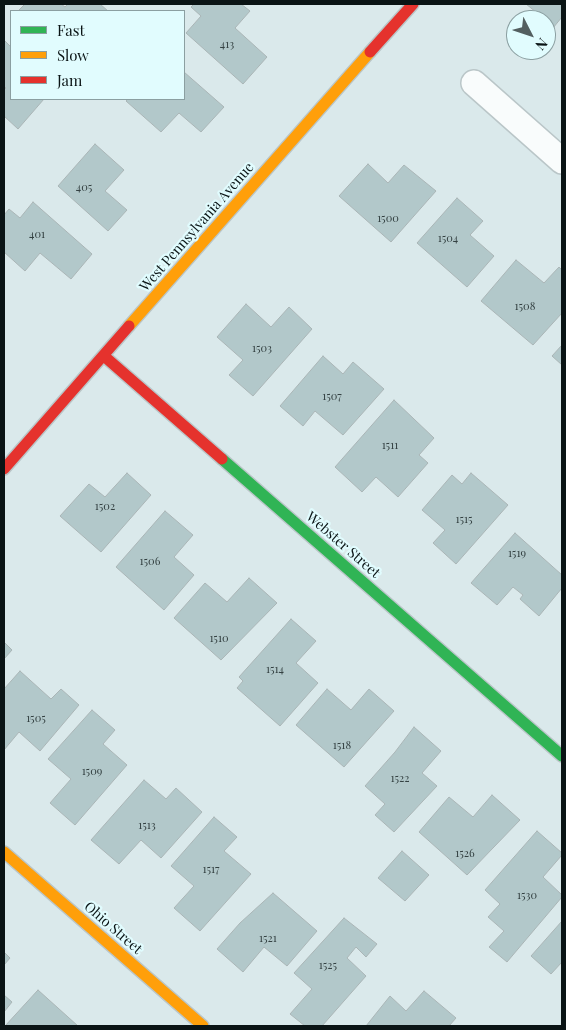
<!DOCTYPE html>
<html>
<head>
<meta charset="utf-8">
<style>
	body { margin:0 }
	#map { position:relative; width:566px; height:1030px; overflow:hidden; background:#dae9eb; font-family:"Playfair Display",serif }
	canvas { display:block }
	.frame { position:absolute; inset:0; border:5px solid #0a1415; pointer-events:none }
	.legend { position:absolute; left:10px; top:10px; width:175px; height:90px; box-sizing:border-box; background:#e1fcfe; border:1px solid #8b9fa1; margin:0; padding:6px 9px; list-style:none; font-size:15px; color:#0a1415 }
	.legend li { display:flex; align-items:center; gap:10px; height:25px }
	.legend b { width:25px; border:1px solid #8b9fa1 }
	.north { position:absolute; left:506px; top:10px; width:50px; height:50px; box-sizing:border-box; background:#e1fcfe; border:1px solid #8b9fa1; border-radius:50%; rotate:131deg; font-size:14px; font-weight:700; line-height:20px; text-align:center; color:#0a1415 }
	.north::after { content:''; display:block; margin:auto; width:18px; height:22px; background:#535f60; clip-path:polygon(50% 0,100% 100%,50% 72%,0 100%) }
</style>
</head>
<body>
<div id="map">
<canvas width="566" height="1030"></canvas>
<div class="frame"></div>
<ul class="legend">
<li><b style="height:6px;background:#30b455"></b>Fast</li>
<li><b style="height:6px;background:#ff9f0a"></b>Slow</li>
<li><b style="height:6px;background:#e5322d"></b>Jam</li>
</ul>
<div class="north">N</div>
</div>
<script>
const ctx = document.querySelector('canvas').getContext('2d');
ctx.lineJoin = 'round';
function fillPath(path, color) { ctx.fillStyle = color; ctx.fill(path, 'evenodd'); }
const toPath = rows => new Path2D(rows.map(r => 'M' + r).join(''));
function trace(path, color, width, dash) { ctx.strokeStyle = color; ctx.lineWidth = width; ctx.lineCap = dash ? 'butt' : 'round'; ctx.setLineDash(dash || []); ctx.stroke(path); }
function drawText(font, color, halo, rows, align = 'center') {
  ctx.font = font + ' "Playfair Display",serif'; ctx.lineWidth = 4.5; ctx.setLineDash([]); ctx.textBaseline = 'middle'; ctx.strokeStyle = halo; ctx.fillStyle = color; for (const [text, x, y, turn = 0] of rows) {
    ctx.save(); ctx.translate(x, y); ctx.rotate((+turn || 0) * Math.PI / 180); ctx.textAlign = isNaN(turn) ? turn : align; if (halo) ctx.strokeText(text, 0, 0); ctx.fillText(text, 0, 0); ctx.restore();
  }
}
const building = toPath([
	[25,4,61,4,65,7,68,4,100,4,108,11,20,11,19,10,25,4],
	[194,4,241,4,250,11,235,28,267,57,243,84,186,33,201,16,191,7,194,4],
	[526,4,562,4,562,17,553,28,546,20,526,4],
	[4,40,11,47,11,99,44,99,18,129,4,116,4,90,6,88,4,86,4,40],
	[184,72,224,107,201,132,179,113,161,132,126,101,128,99,184,99,184,72],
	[95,144,124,170,105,191,127,210,108,231,58,186,95,144],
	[368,164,388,183,404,165,436,191,391,242,339,196,368,164],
	[457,198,483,221,470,235,494,256,467,287,417,243,457,198],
	[33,202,92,254,71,279,40,253,25,271,4,252,4,215,9,209,20,218,33,202],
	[516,260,544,283,559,267,562,270,562,313,533,345,481,301,516,260],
	[246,304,271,327,289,307,312,329,253,396,229,375,243,360,217,337,246,304],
	[562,345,562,365,552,356,562,345],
	[323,356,343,374,353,362,384,389,343,435,315,411,303,426,280,406,323,356],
	[394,400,434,438,419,455,428,463,398,497,376,477,362,492,335,467,394,400],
	[127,473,151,495,101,552,60,516,89,484,105,497,127,473],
	[471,473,508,505,456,564,433,543,445,530,422,510,452,475,462,484,471,473],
	[165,511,193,535,174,557,194,575,164,610,116,567,165,511],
	[515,533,562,575,562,588,539,616,520,599,523,595,513,587,497,605,471,583,515,533],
	[249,578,277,603,221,660,174,618,205,583,227,602,249,578],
	[291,619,316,641,296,663,318,683,280,726,237,688,243,681,239,677,291,619],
	[4,642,12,650,4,659,4,642],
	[20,671,51,699,61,689,79,705,40,751,19,732,4,750,4,689,20,671],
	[327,689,351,710,369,689,394,711,344,767,296,725,327,689],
	[92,710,115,730,103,744,127,765,75,825,50,803,71,779,48,759,92,710],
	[414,727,441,751,422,773,437,786,394,832,375,815,385,804,365,786,395,752,414,727],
	[144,780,166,799,176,788,202,812,161,858,141,840,119,864,91,840,144,780],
	[492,795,520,820,467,875,419,832,449,797,473,817,492,795],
	[214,817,237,837,224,851,251,874,200,931,174,908,194,886,171,866,214,817],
	[537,831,562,853,562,855,543,877,562,895,562,897,507,962,489,947,504,931,488,917,500,904,485,890,537,831],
	[402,851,429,875,405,901,378,878,402,851],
	[273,893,317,931,287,966,264,947,243,972,217,949,240,923,273,893],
	[344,918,377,944,366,957,356,947,347,958,366,976,322,1026,305,1026,290,1014,312,989,294,973,344,918],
	[562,921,562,962,551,974,531,956,562,921],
	[4,952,10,958,4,965,4,952],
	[38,990,78,1026,5,1026,38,990],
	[424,991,456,1018,449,1026,366,1026,390,996,406,1011,424,991],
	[4,995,12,1002,4,1012,4,995]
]);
fillPath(building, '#b2c8ca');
trace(building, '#aab5b6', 1);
const street = toPath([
	[474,83,562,161]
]);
const fast = toPath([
	[222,459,562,756]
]);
const slow = toPath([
	[129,326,370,52],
	[4,852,203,1026]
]);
const jam = toPath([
	[370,52,413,4],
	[104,356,222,459],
	[4,469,129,326]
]);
trace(street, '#bac6c8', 28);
trace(fast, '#bac6c8', 14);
trace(slow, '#bac6c8', 14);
trace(jam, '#bac6c8', 14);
trace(street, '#f9fcfc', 25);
trace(fast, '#30b455', 11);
trace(slow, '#ff9f0a', 11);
trace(jam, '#e5322d', 11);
drawText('11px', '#344142', null, [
	["413",227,45],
	["405",84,188],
	["1500",388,219],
	["401",37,235],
	["1504",448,239],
	["1508",525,307],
	["1503",262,349],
	["1507",332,397],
	["1511",390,446],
	["1502",105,507],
	["1515",464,520],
	["1519",517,554],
	["1506",150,562],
	["1510",219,639],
	["1514",275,670],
	["1505",36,719],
	["1518",342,746],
	["1509",92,772],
	["1522",400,779],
	["1513",147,826],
	["1526",465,854],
	["1517",211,870],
	["1530",527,896],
	["1521",268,939],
	["1525",328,966]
]);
drawText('14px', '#0a1415', '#e1fcfe', [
	["West Pennsylvania Avenue",197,227,-49],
	["Webster Street",343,545,41],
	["Ohio Street",113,928,41]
]);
</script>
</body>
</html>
